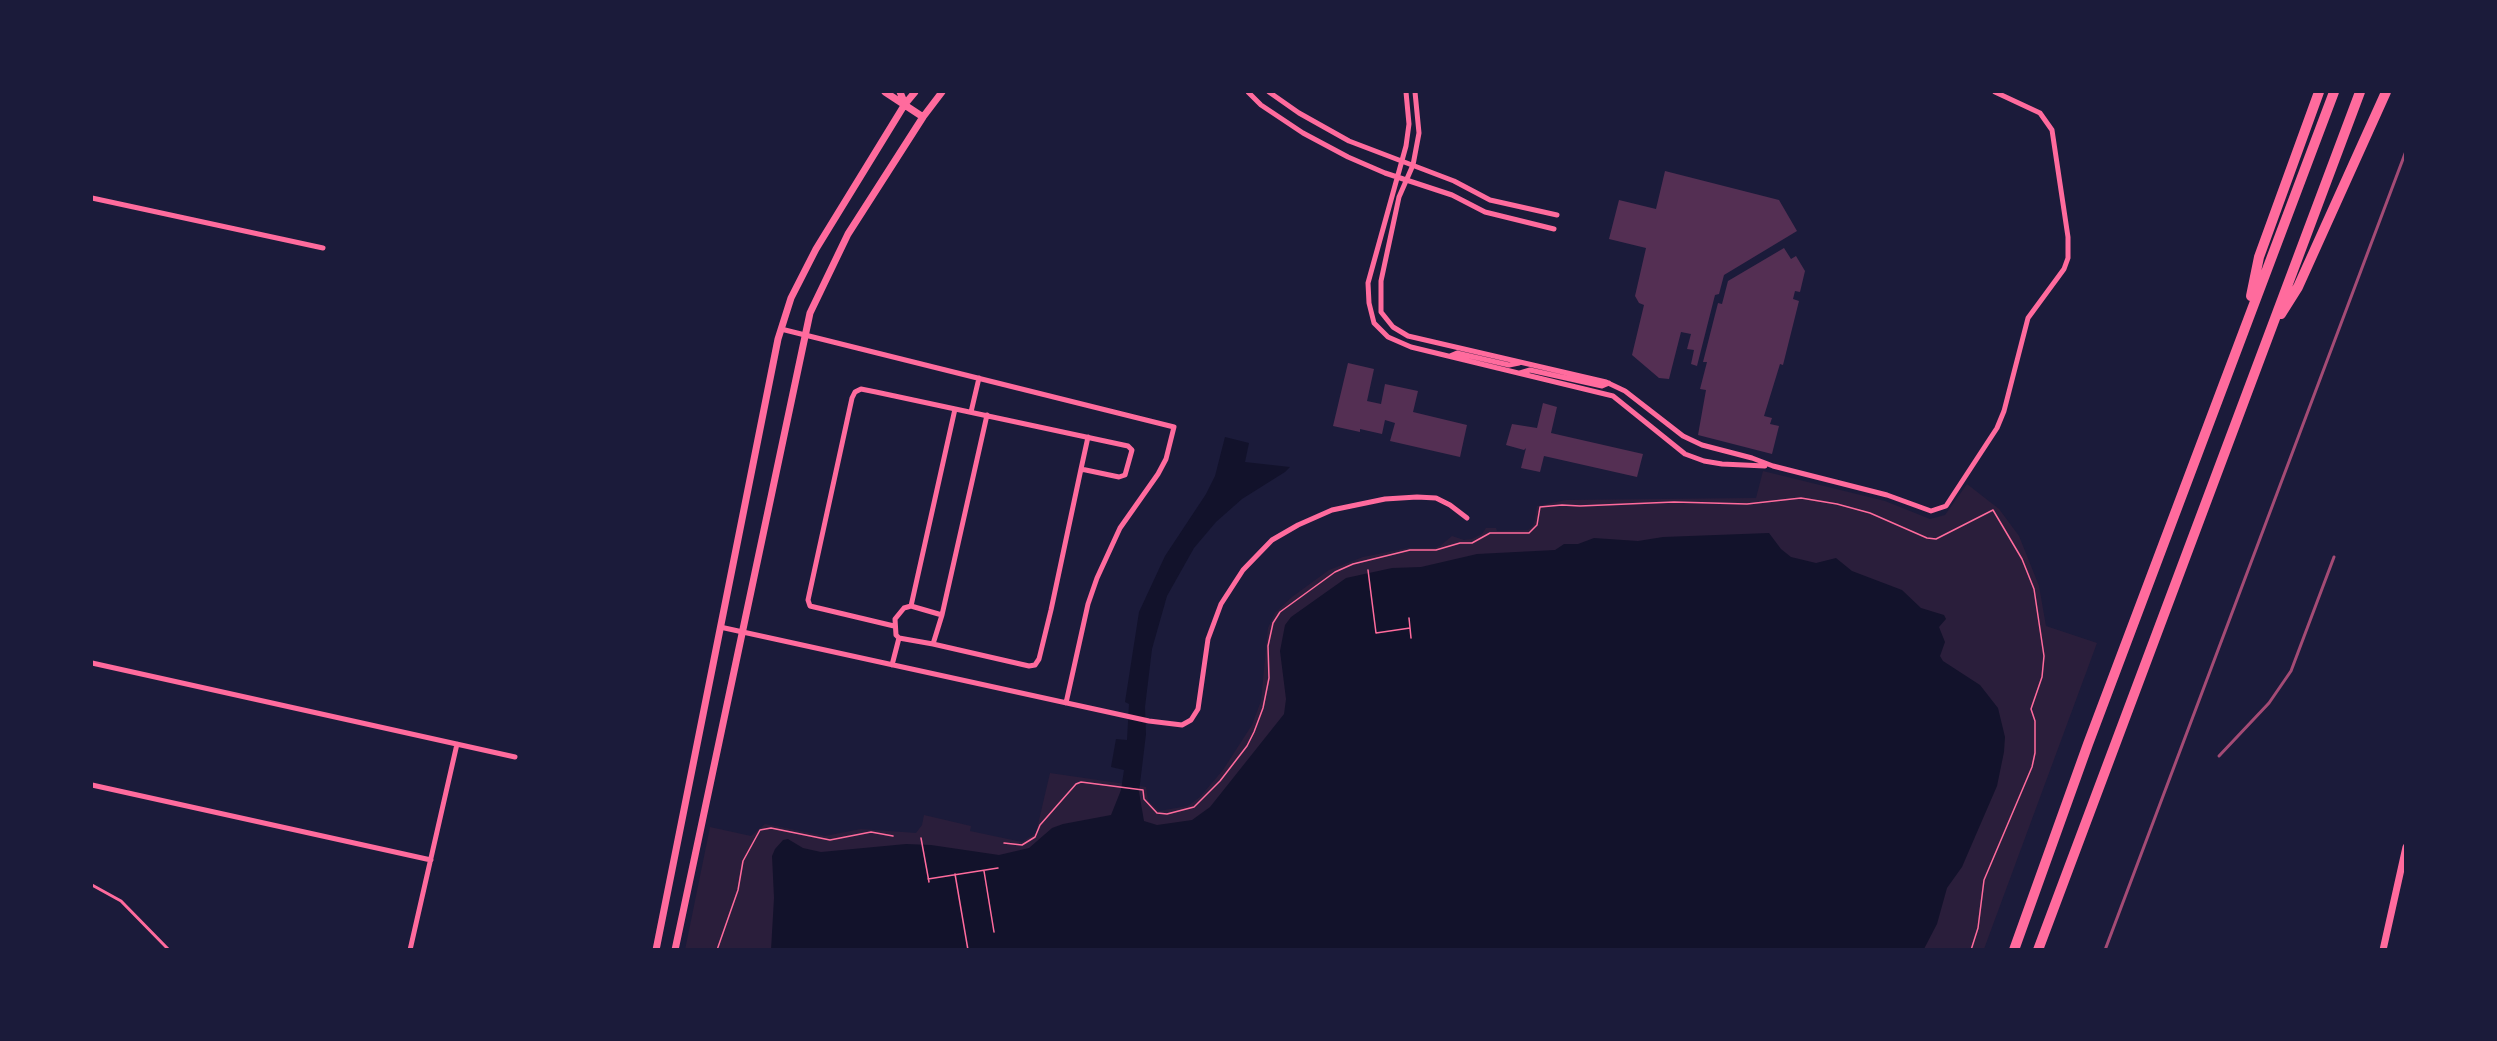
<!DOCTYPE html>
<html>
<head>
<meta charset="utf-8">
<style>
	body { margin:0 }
	#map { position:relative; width:2497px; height:1041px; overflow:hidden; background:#1b1b3a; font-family:Merriweather,serif }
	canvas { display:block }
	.frame { position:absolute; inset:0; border:93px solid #1b1b3a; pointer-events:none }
</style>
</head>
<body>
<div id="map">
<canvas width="2497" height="1041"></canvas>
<div class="frame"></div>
</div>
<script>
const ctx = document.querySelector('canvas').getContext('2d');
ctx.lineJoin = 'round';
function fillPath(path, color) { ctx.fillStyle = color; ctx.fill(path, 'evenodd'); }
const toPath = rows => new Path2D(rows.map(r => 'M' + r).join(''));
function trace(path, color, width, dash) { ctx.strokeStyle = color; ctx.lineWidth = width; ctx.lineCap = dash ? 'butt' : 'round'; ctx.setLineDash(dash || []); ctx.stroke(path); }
fillPath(toPath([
	[1763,471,1885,501,1930,519,1945,515,1967,484,1999,509,2019,536,2039,586,2046,626,2097,643,1984,949,685,950,710,827,751,836,765,824,825,836,861,829,916,833,922,825,924,815,971,826,970,831,1022,842,1036,833,1050,773,1146,787,1148,801,1159,811,1188,806,1200,797,1223,770,1252,725,1261,701,1268,628,1275,613,1292,597,1329,570,1363,557,1408,548,1434,548,1440,546,1452,536,1464,540,1472,539,1482,534,1486,528,1496,528,1497,531,1528,530,1533,526,1535,520,1537,506,1566,500,1756,498]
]), '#2a1e3b');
fillPath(toPath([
	[1225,437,1249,443,1245,462,1290,467,1285,472,1242,499,1216,522,1194,548,1167,596,1152,649,1145,707,1146,734,1139,792,1144,821,1157,825,1192,820,1210,807,1284,714,1286,699,1280,651,1285,625,1291,617,1346,578,1392,568,1421,567,1477,554,1555,550,1564,544,1578,544,1594,538,1638,541,1663,537,1769,533,1781,549,1791,557,1816,563,1836,558,1852,571,1902,590,1921,608,1944,615,1946,619,1939,627,1945,642,1940,656,1943,661,1980,685,1998,708,2005,737,2004,752,1997,786,1962,867,1947,888,1937,924,1924,949,771,950,774,898,772,856,775,849,783,840,788,839,803,848,821,852,906,844,931,845,999,855,1029,848,1052,828,1063,824,1111,815,1121,790,1124,770,1111,767,1116,739,1127,740,1129,704,1125,702,1139,612,1165,556,1206,494,1215,476]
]), '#12122b');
fillPath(toPath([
	[1665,171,1779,200,1797,231,1724,275,1719,294,1715,295,1697,366,1691,364,1694,350,1687,349,1691,334,1681,332,1669,379,1659,378,1632,355,1644,305,1639,303,1635,296,1646,248,1609,239,1619,200,1656,209],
	[1784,248,1791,259,1796,256,1805,271,1800,292,1795,291,1793,299,1799,301,1783,365,1780,364,1764,416,1772,418,1770,424,1779,426,1772,454,1698,435,1706,390,1700,389,1707,362,1703,362,1718,303,1722,304,1728,281],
	[1348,363,1374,369,1367,401,1381,404,1385,384,1418,391,1413,412,1467,425,1460,457,1390,441,1395,423,1385,420,1382,434,1360,429,1360,432,1333,426],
	[1543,403,1557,407,1551,433,1643,454,1637,477,1544,456,1540,472,1521,468,1526,448,1524,450,1506,445,1512,424,1537,428]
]), '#542f53');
trace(toPath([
	[1368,570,1376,633,1410,628],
	[1409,618,1411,638],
	[921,838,929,882],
	[1004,843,1022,845,1035,837,1040,825,1076,784,1081,782,1143,790,1144,799,1157,813,1167,814,1194,807,1220,781,1247,746,1254,732,1263,708,1269,678,1268,646,1273,623,1280,612,1335,572,1353,564,1410,550,1436,550,1460,543,1472,543,1490,533,1529,533,1537,525,1540,507,1562,505,1580,506,1674,502,1747,504,1801,498,1837,504,1870,513,1927,538,1936,539,1993,510,2022,559,2034,589,2044,656,2042,677,2031,709,2035,721,2035,753,2032,767,1984,880,1978,928,1971,950],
	[984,871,994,932],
	[955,874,968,950],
	[928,879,998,868],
	[717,950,738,890,743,861,760,830,771,828,830,840,871,832,893,836]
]), '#ff6b9d', 1.5);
trace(toPath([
	[92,885,121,901,169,950]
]), '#ff6b9d', 3);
trace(toPath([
	[1248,92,1261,105,1303,133,1348,157,1385,173,1452,195,1485,212,1554,229],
	[1269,92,1299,113,1349,141,1454,181,1490,200,1557,215],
	[1406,92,1409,124,1406,146,1368,283,1369,303,1374,323,1388,337,1411,347,1613,396,1685,454,1704,461,1722,464,1765,466],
	[1415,92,1419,133,1413,165,1399,197,1381,281,1381,312,1393,327,1408,336,1606,382,1625,391,1683,436,1702,445,1752,458,1773,466,1887,495,1931,511,1946,506,1997,428,2004,411,2028,318,2064,269,2068,258,2068,237,2052,130,2040,113,1995,92],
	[92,198,323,248],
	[781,329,1174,427,1166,459,1158,474,1120,528,1097,578,1088,604,1066,703],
	[1450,356,1457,353,1509,365,1519,363],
	[1520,373,1530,370,1602,386,1609,383],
	[971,412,979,378],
	[1081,469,1088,437],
	[911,606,955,409],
	[942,615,987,415],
	[894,626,810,606,808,600,852,398,855,392,861,389,876,392,1128,446,1132,450,1125,475,1119,477,1081,469,1051,610,1039,659,1035,665,1029,666,933,644],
	[720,627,1149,721,1182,725,1191,720,1198,709,1208,639,1221,604,1243,570,1272,540,1298,525,1332,510,1385,499,1417,497,1436,498,1450,505,1467,518],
	[92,663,515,757],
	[892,665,899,638,933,644,942,615,911,606,904,608,895,619,896,635,899,638],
	[92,785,431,860],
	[410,950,457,744]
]), '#ff6b9d', 5);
trace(toPath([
	[885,92,923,117],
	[900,92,905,104],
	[656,950,778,339,791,298,816,249,905,104,915,92],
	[675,950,810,313,848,234,923,117,942,92],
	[2383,950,2406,847]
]), '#ff6b9d', 7);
trace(toPath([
	[2251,296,2259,257,2319,92],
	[2281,314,2298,287,2386,92],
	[2014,950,2088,744,2334,92],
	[2038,950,2360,92]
]), '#ff6b9d', 10);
trace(toPath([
	[2219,756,2269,703,2291,671,2334,557],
	[2105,950,2406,151]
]), '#a44b75', 3);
</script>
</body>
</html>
